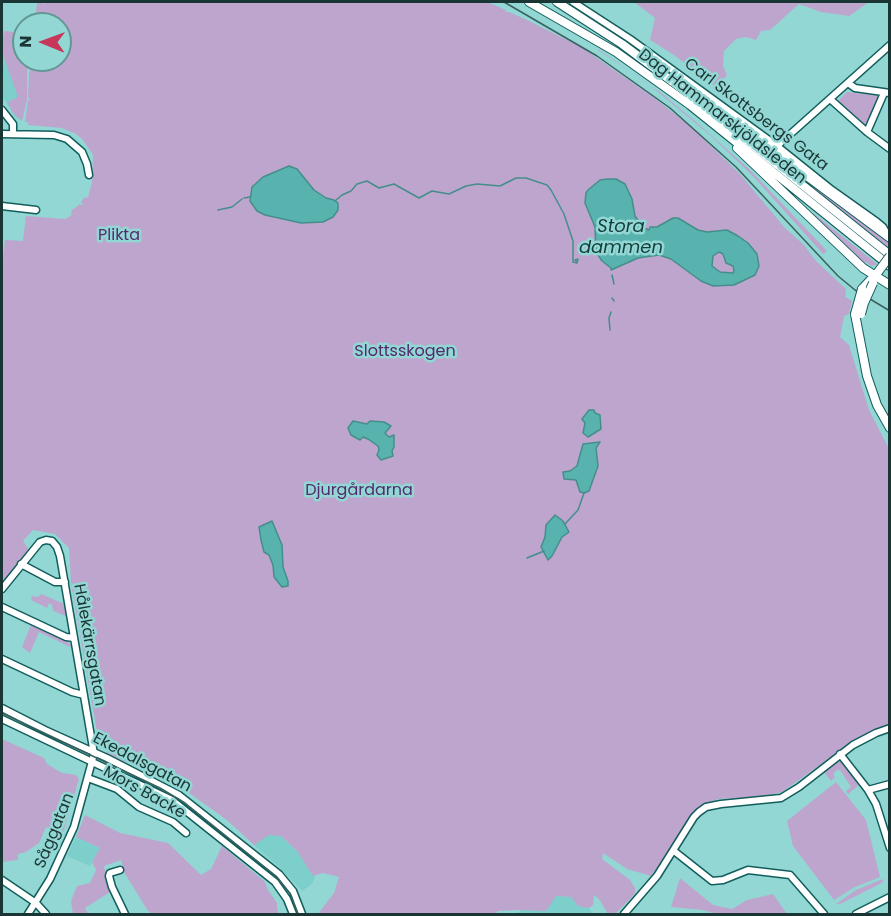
<!DOCTYPE html>
<html>
<head>
<meta charset="utf-8">
<style>
	body { margin:0 }
	#map { position:relative; width:891px; height:916px; overflow:hidden; background:#92d7d4; font-family:Poppins,sans-serif }
	canvas { display:block }
	.frame { position:absolute; inset:0; border:3px solid #193635; pointer-events:none }
	.north { position:absolute; left:12px; top:12px; width:60px; height:60px; box-sizing:border-box; background:#92d7d4; border:2px solid #629794; border-radius:50%; rotate:271deg; font-size:16px; font-weight:700; line-height:24px; text-align:center; color:#193635 }
	.north::after { content:''; display:block; margin:auto; width:21px; height:27px; background:#c73759; clip-path:polygon(50% 0,100% 100%,50% 72%,0 100%) }
</style>
</head>
<body>
<div id="map">
<canvas width="891" height="916"></canvas>
<div class="frame"></div>
<div class="north">N</div>
</div>
<script>
const ctx = document.querySelector('canvas').getContext('2d');
ctx.lineJoin = 'round';
function fillPath(path, color) { ctx.fillStyle = color; ctx.fill(path, 'evenodd'); }
const toPath = rows => new Path2D(rows.map(r => 'M' + r).join(''));
function trace(path, color, width, dash) { ctx.strokeStyle = color; ctx.lineWidth = width; ctx.lineCap = dash ? 'butt' : 'round'; ctx.setLineDash(dash || []); ctx.stroke(path); }
function drawText(font, color, halo, rows, align = 'center') {
  ctx.font = font + ' Poppins,sans-serif'; ctx.lineWidth = 5; ctx.setLineDash([]); ctx.textBaseline = 'middle'; ctx.strokeStyle = halo; ctx.fillStyle = color; for (const [text, x, y, turn = 0] of rows) {
    ctx.save(); ctx.translate(x, y); ctx.rotate((+turn || 0) * Math.PI / 180); ctx.textAlign = isNaN(turn) ? turn : align; if (halo) ctx.strokeText(text, 0, 0); ctx.fillText(text, 0, 0); ctx.restore();
  }
}
fillPath(toPath([
	[2,48,24,60,23,117,20,120,15,117,2,96],
	[269,834,281,836,297,851,315,877,312,884,302,891,279,867,254,845],
	[76,837,100,848,90,866,67,856],
	[556,896,571,897,578,906,589,908,593,914,516,914,523,909]
]), '#7dcfcb');
fillPath(toPath([
	[37,2,41,2,44,5,43,2,487,2,506,10,505,12,509,12,527,20,581,47,653,97,690,126,739,173,785,228,803,244,816,261,846,289,845,297,852,301,849,314,844,316,840,337,849,345,869,410,889,449,889,725,859,737,782,792,760,797,718,799,699,807,686,822,667,855,651,876,627,869,603,853,602,859,630,880,635,888,635,893,630,899,615,914,608,914,599,899,594,895,593,905,589,908,578,906,571,897,556,896,546,911,518,910,498,911,495,914,318,914,334,893,339,877,323,873,313,876,297,851,281,836,269,835,254,845,227,820,161,773,152,768,150,773,106,753,108,750,114,750,115,744,99,743,71,583,69,548,55,534,33,530,23,541,29,550,2,585,2,267,5,240,23,241,26,216,65,219,72,215,71,211,80,204,84,206,81,202,85,197,86,198,88,197,92,183,93,155,83,140,76,134,62,128,27,125,29,122,25,122,28,100,30,101,28,96,29,73,33,60,60,60,60,24,35,24],
	[634,2,869,2,849,16,821,12,799,4,770,30,761,31,756,40,746,37,736,39,724,51,723,66,727,75,717,88,674,55,650,40,655,18],
	[4,31,24,33,24,60,31,60,27,72,27,100,22,121,12,112,8,102,18,97,2,52,2,38,3,38],
	[598,50,598,49,634,74,661,93,695,121,750,170,827,251,823,254,753,176,710,135,646,82],
	[847,92,881,96,867,127,838,101],
	[737,128,884,237,889,245,888,248],
	[813,213,877,264,876,265,871,266,866,262,864,265,812,214],
	[41,594,64,604,66,616,53,611,52,605,49,603,47,608,31,600,32,596,38,597],
	[31,625,68,642,71,646,70,647,39,632,30,653,22,647],
	[2,739,44,758,47,764,62,773,76,775,79,779,63,833,46,827,39,843,26,852,18,854,18,860,2,862],
	[838,761,844,763,860,784,848,794,846,791,851,787,840,770,837,770,833,774,835,777,831,781,824,772],
	[836,782,866,820,880,877,855,887,834,900,793,846,787,821],
	[85,815,120,833,168,843,201,875,211,869,222,846,265,882,268,890,277,903,277,909,279,914,153,914,148,911,124,872,121,860,104,866,110,892,85,908,88,914,73,914,71,901,77,886,90,883,96,870,92,862,100,848,76,837],
	[680,878,713,905,732,909,747,900,773,894,787,914,717,914,703,910,671,907],
	[883,879,883,882,872,888,840,904,836,904,856,890]
]), '#bda5ce');
const water = toPath([
	[289,166,297,169,314,190,326,198,334,200,338,203,338,210,333,217,323,222,301,223,265,215,257,211,250,201,252,187,263,177,289,166],
	[607,179,616,179,625,184,632,199,635,216,644,228,649,230,650,227,657,227,673,218,678,218,698,230,707,232,727,230,738,236,748,243,757,254,759,266,755,275,734,285,713,286,701,281,671,259,659,255,638,258,611,270,611,268,602,261,596,252,595,227,585,203,586,193,588,190,600,180,607,179],
	[719,252,723,254,726,263,733,266,734,270,733,273,720,272,712,266,713,256,719,252],
	[589,410,594,410,595,413,600,415,601,429,588,437,583,433,585,423,582,419,589,410],
	[353,421,367,424,370,421,384,422,391,426,385,433,389,437,394,435,394,447,392,451,393,456,381,460,377,455,379,450,378,446,368,439,363,437,360,440,351,435,348,428,353,421],
	[600,442,596,448,598,466,589,491,584,493,580,492,576,480,564,479,563,472,570,471,577,466,583,444,600,442],
	[555,515,563,521,569,532,562,537,552,556,548,560,541,547,545,537,546,525,555,515],
	[272,521,282,545,283,567,288,581,288,586,282,587,274,577,273,565,269,555,264,552,261,540,259,527,272,521]
]);
fillPath(water, '#58b3ae');
trace(water, '#458e8a', 1.5);
trace(toPath([
	[244,198,250,197],
	[335,201,342,195,351,191,357,184,367,181,379,188,394,184,419,198,432,191,449,194,466,186,477,184,500,186,516,178,526,178,547,185,551,190,564,214,573,241,573,262,577,263,578,259,575,260,576,261],
	[218,210,232,207,242,199],
	[612,275,614,284],
	[612,298,614,301],
	[610,330,609,318,611,312],
	[565,524,578,510,584,493],
	[527,558,544,551]
]), '#458e8a', 1.5);
const minor = toPath([
	[573,2,630,39,777,146,832,190,877,222,883,227,888,236],
	[848,83,855,88,890,93],
	[830,99,867,132,890,149],
	[2,110,13,124,13,134],
	[867,132,884,93],
	[2,134,54,135,67,139,82,152,87,164,89,175],
	[777,146,890,45],
	[2,206,36,210],
	[21,564,55,582,65,582],
	[2,589,40,542,46,540,52,541,57,547,60,556,94,754,74,827,50,879,28,914],
	[2,607,66,637,74,638],
	[2,659,72,692,84,695],
	[2,708,45,730,107,758,179,795,279,874,293,891,302,914],
	[2,719,172,800,275,882,287,899,293,914],
	[840,754,868,790,876,804,890,848],
	[88,778,117,789,139,807,173,822,186,833],
	[868,790,890,784],
	[674,851,712,881,723,880,748,870,790,875,824,914],
	[120,870,110,873,109,876,112,887,125,914],
	[2,880,36,903,46,914],
	[624,914,657,876,694,817,699,812,706,807,721,804,781,798,799,787,853,745,876,733,890,728],
	[856,914,890,897]
]);
const major = toPath([
	[529,2,616,52,690,105,890,266],
	[557,2,622,44,681,88,890,255],
	[694,92,890,238],
	[737,148,863,268,890,285],
	[862,289,877,273],
	[855,314,867,376,877,405,890,428]
]);
trace(minor, '#115e5c', 9);
trace(major, '#115e5c', 10);
trace(minor, '#fff', 6);
trace(major, '#fff', 8);
trace(toPath([
	[504,2,597,56,670,108,736,167,838,276,855,290,890,311],
	[2,713,160,788,185,803,277,877,291,895,298,914]
]), '#3a6160', 1.5);
const majorBridge = toPath([
	[878,272,890,256],
	[855,314,862,289],
	[861,314,864,303,873,283]
]);
trace(majorBridge, '#115e5c', 10, []);
trace(majorBridge, '#fff', 8);
drawText('16px', '#193635', '#92d7d4', [
	["Carl Skottsbergs Gata",756,115,37],
	["Dag Hammarskjöldsleden",722,117,38],
	["Hålekärrsgatan",89,645,80],
	["Ekedalsgatan",142,763,28],
	["Mors Backe",144,793,29],
	["Såggatan",55,831,-68]
]);
drawText('16px', '#542a6d', '#92d7d4', [
	["Plikta",119,236],
	["Slottsskogen",405,352],
	["Djurgårdarna",359,491]
]);
drawText('italic 18px', '#133e3c', '#92d7d4', [
	["Stora",621,227],
	["dammen",621,248]
]);
</script>
</body>
</html>
